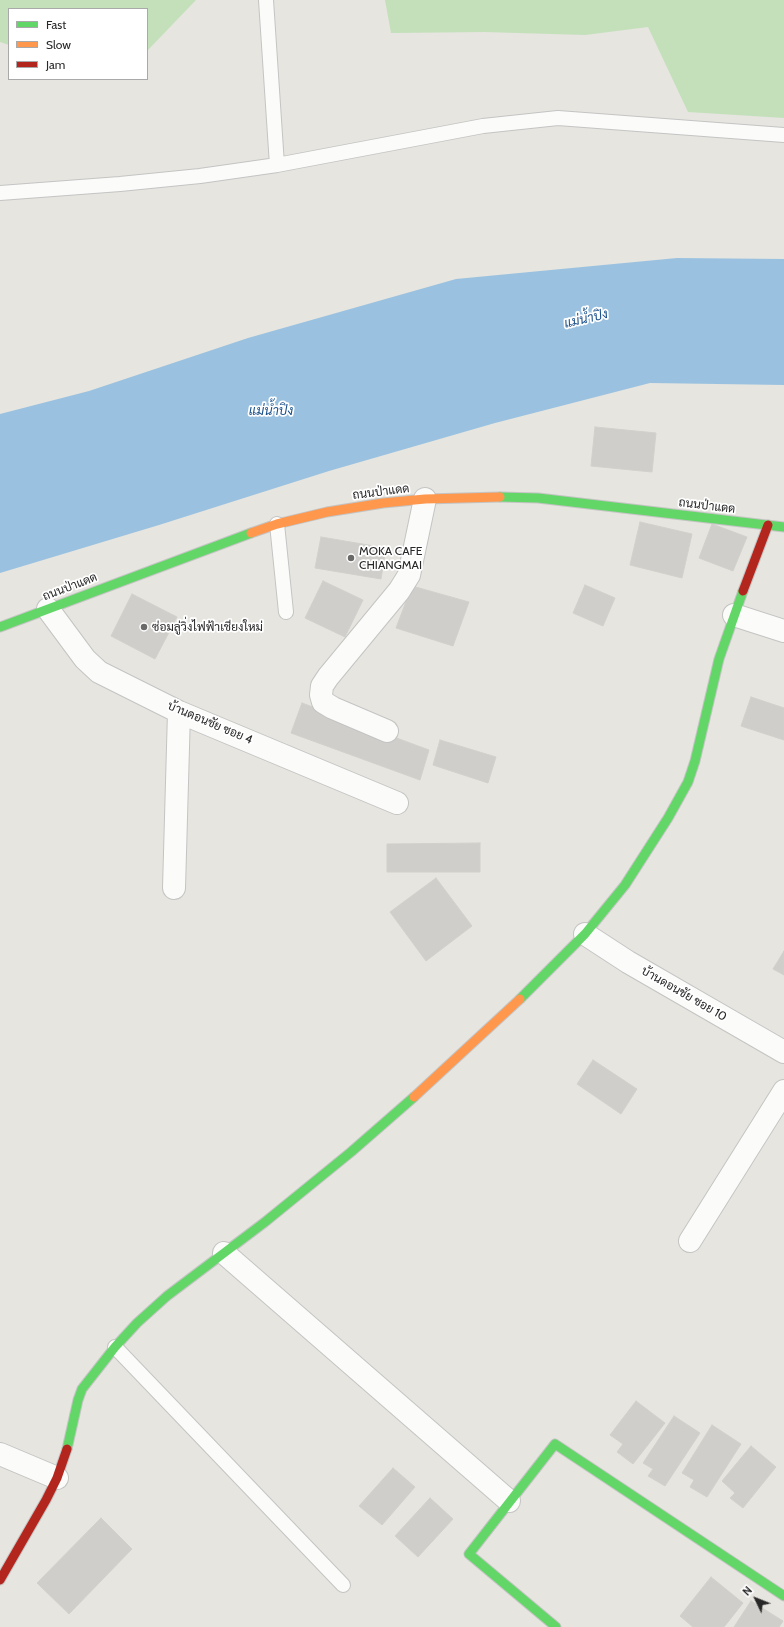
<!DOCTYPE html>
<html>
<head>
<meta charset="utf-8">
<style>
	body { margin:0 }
	#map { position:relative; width:784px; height:1627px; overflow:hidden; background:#e6e5df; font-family:Cabin,sans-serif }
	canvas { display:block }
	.legend { position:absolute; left:8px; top:8px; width:140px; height:72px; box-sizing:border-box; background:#fff; border:1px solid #a9a9a9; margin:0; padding:5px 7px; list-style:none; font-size:12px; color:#282828 }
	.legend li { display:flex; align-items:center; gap:8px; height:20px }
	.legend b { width:20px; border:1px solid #a9a9a9 }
	.north { position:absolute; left:736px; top:1579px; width:40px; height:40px; -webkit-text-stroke:3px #fff; paint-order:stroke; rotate:313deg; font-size:11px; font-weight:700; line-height:16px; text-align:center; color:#282828 }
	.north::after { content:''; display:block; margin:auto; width:14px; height:18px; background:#282828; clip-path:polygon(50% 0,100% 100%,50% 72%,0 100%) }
</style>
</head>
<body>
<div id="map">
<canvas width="784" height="1627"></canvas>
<ul class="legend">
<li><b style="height:5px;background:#63d668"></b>Fast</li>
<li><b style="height:5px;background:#ff974d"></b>Slow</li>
<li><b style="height:5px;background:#b3261e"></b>Jam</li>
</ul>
<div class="north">N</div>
</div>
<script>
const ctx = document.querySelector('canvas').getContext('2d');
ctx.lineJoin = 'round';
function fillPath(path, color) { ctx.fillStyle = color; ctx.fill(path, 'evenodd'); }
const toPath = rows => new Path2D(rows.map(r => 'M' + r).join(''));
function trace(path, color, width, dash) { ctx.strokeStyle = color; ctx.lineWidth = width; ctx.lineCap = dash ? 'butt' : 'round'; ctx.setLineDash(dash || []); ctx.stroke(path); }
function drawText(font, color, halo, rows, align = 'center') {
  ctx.font = font + ' Cabin,Sarabun,sans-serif'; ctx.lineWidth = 3.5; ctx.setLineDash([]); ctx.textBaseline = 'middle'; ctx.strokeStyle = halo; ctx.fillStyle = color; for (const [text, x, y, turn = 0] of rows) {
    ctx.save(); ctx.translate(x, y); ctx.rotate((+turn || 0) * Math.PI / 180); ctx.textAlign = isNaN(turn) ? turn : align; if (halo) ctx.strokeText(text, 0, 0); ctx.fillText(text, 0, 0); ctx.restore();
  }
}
fillPath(toPath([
	[0,0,196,0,147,51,147,9,9,9,9,45,0,42],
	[385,0,784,0,784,118,688,112,648,27,585,35,484,32,391,33]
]), '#c3e0bb');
fillPath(toPath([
	[677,258,784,259,784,385,650,383,495,423,329,471,159,525,0,573,0,414,89,391,248,338,456,279]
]), '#9ac2e0');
const building = toPath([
	[595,427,656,433,652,472,591,466,595,427],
	[640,522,692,534,682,578,630,565,640,522],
	[712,524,747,537,733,571,699,558,712,524],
	[321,537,386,548,381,579,315,568,321,537],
	[323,581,363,600,345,637,305,618,323,581],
	[585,585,615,598,603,626,573,613,585,585],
	[412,586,469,602,453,646,396,628,412,586],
	[132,594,177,617,155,659,111,636,132,594],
	[751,697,784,708,784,740,741,726,751,697],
	[302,703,429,750,420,780,291,733,302,703],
	[440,740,496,757,488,783,433,765,440,740],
	[480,843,480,872,387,872,387,844,480,843],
	[436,878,472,926,426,961,390,912,436,878],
	[784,951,784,975,773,969,784,951],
	[593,1060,637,1089,621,1114,577,1084,593,1060],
	[636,1401,665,1423,633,1464,617,1452,623,1444,610,1435,636,1401],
	[674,1416,700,1433,665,1486,648,1476,653,1469,643,1463,674,1416],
	[712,1425,741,1444,707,1497,690,1487,694,1480,682,1473,712,1425],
	[751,1446,776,1467,743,1508,730,1498,735,1493,722,1481,751,1446],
	[393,1468,415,1487,382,1525,359,1506,393,1468],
	[430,1498,453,1519,418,1557,395,1536,430,1498],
	[101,1518,132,1549,69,1614,37,1583,101,1518],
	[711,1577,743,1603,724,1627,693,1627,680,1616,711,1577],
	[751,1601,783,1621,779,1627,734,1627,751,1601]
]);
fillPath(building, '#cfceca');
trace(building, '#d1d0cb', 1);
const lane = toPath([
	[266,0,277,165],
	[0,193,120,184,200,176,277,165,483,126,558,118,784,135],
	[277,524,286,612],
	[115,1347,343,1585]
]);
const street = toPath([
	[48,609,85,659,99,672,179,712,397,803],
	[734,615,784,631],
	[387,731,333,708,323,702,321,695,322,686,328,677,399,591,409,575,425,499],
	[174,888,179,712],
	[585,934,628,962,784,1052],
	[690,1241,784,1091],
	[224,1253,509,1501],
	[0,1454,57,1478]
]);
const fast = toPath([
	[500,497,538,498,784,527],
	[0,627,251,533],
	[520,999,585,934,625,885,668,818,688,782,695,761,719,659,743,591],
	[67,1449,78,1400,82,1389,115,1347,137,1323,167,1296,265,1222,351,1152,414,1097],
	[556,1627,469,1554,555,1444,784,1596]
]);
const slow = toPath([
	[251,533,277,524,327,512,383,503,425,499,500,497],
	[414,1097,520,999]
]);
const jam = toPath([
	[743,591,768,525],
	[0,1580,46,1500,57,1478,67,1449]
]);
trace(lane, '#c4c4c4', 16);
trace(street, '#c4c4c4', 24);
trace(fast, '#c4c4c4', 11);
trace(slow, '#c4c4c4', 11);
trace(jam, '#c4c4c4', 11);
trace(lane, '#fbfbfa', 14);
trace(street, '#fbfbfa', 22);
trace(fast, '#63d668', 9);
trace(slow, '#ff974d', 9);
trace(jam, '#b3261e', 9);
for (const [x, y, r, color] of [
	[351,558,4,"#6a6a68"],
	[144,627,4,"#6a6a68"]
]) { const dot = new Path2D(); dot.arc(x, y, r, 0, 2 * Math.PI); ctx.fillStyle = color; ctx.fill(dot); trace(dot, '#fff', 1.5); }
drawText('12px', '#282828', '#fff', [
	["ถนนป่าแดด",381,492,-7],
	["ถนนป่าแดด",707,506,7],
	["ถนนป่าแดด",70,587,-21],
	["บ้านดอนชัย ซอย 4",210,723,23],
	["บ้านดอนชัย ซอย 10",684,994,30]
]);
drawText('12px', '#282828', '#fff', [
	["MOKA CAFE",359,551],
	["CHIANGMAI",359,565],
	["ซ่อมลู่วิ่งไฟฟ้าเชียงใหม่",152,627]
], 'left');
drawText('italic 13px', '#1b508a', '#fff', [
	["แม่น้ำปิง",586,319,-13],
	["แม่น้ำปิง",271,411]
]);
</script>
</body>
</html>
